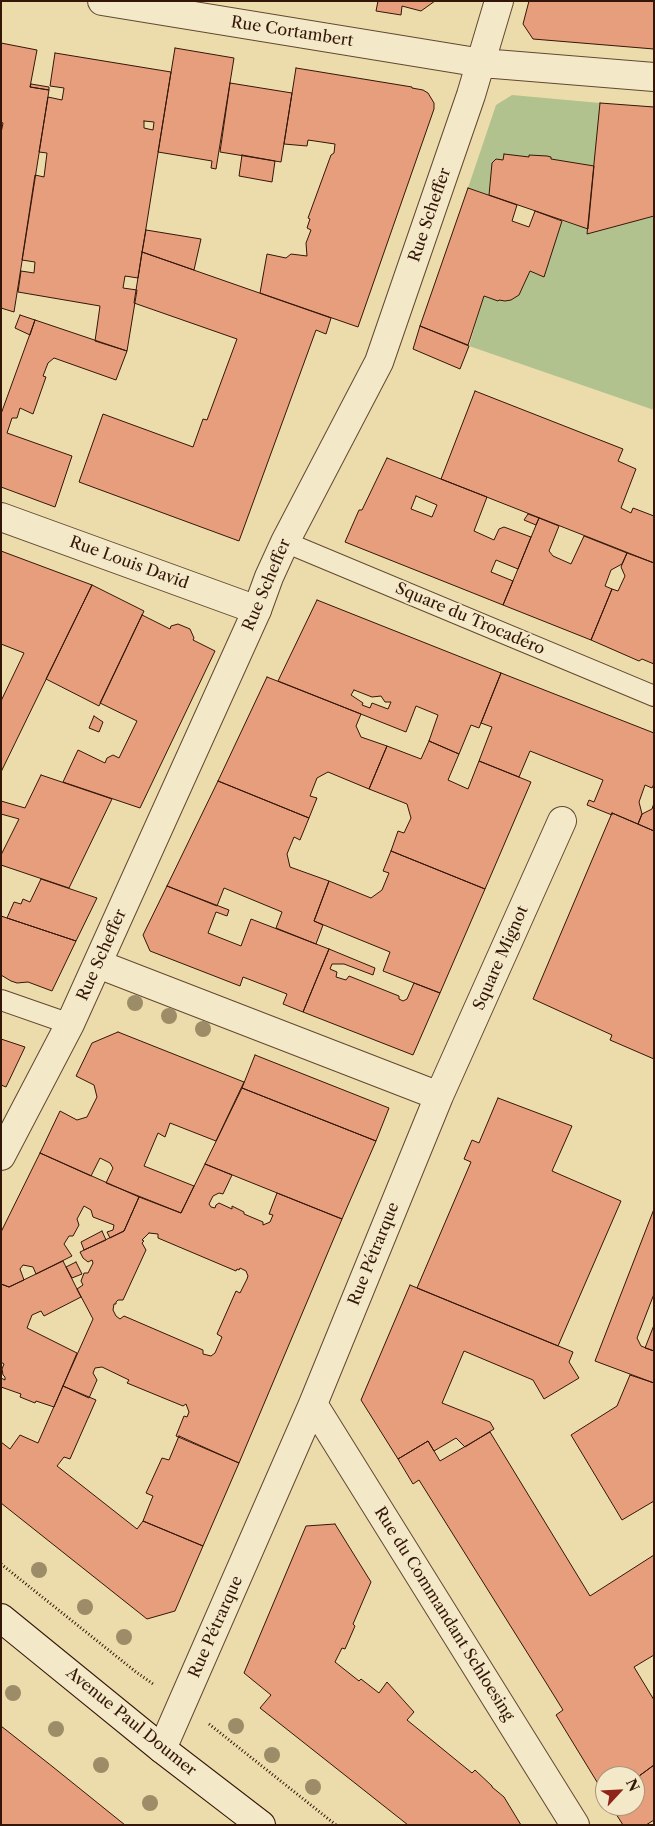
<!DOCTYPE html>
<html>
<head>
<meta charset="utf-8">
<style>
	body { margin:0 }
	#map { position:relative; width:655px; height:1826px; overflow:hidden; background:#eddcab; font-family:"Libre Caslon Text",serif }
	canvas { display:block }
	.frame { position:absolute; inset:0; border:2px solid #341608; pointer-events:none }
	.north { position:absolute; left:595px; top:1766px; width:50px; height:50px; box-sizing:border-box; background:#f3e8c8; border:1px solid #a7947b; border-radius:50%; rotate:65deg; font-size:14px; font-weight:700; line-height:20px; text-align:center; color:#341608 }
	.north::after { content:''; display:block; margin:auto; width:18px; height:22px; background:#8f2418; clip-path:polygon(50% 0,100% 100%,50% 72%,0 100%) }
</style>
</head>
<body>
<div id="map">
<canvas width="655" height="1826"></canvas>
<div class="frame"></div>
<div class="north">N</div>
</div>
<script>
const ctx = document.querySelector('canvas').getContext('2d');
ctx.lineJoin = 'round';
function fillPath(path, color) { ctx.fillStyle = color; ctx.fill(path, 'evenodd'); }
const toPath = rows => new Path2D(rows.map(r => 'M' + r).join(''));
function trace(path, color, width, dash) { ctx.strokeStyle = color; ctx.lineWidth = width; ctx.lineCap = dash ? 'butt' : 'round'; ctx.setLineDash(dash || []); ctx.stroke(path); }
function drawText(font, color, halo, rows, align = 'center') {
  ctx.font = font + ' "Libre Caslon Text",serif'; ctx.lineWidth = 4; ctx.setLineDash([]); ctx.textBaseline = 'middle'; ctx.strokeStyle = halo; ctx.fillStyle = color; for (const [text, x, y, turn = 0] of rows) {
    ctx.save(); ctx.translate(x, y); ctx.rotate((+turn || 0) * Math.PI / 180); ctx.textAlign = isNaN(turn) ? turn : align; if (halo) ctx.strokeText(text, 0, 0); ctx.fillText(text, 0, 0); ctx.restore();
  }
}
fillPath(toPath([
	[512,95,600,103,594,166,551,159,551,157,530,155,529,157,504,154,503,160,496,159,492,163,489,195,468,188,496,105],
	[654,216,654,410,469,346,484,296,498,301,499,300,511,300,519,295,530,271,544,276,562,221,588,229,588,234]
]), '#b2c28e');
const building = toPath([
	[378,1,435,1,421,11,402,6,401,15,376,11,378,1],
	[529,1,654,1,654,49,533,39,523,24,529,1],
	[1,43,37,50,30,87,49,90,14,312,1,308,1,133,3,123,1,122,1,43],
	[175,48,234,58,216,169,211,168,212,161,158,152,175,48],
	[55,53,171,72,138,278,125,276,123,288,137,290,127,351,95,341,100,306,18,292,21,271,34,273,35,262,22,260,35,175,44,177,47,153,39,152,48,97,62,100,64,88,50,86,55,53],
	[144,121,154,122,153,130,144,128,144,121],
	[296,68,412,87,412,88,423,90,428,93,434,103,434,109,358,327,260,293,267,254,286,258,291,254,307,256,306,243,311,230,307,228,310,219,308,218,331,155,334,153,335,144,308,140,307,146,284,144,296,68],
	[230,83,292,93,281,162,220,152,230,83],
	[31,84,49,87,49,90,30,87,31,84],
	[600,103,654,107,654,216,587,234,600,103],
	[504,154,529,157,529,155,547,156,551,157,551,159,594,166,588,229,489,195,492,163,496,159,503,160,504,154],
	[242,155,275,161,272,182,239,176,242,155],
	[468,188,517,205,512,221,529,227,535,211,562,221,544,277,530,271,519,295,511,300,505,301,499,300,498,301,484,296,468,345,420,326,468,188],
	[146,230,201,239,194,270,142,252,146,230],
	[142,252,331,318,326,334,316,330,239,541,79,482,103,414,193,447,203,419,207,420,237,339,134,303,142,252],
	[20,315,35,320,30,335,15,328,20,315],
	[35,320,127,351,116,380,54,358,48,363,43,376,46,377,33,414,20,408,17,418,12,418,7,433,72,456,55,507,1,487,1,414,35,320],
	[420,326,469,346,460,369,413,349,420,326],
	[475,391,623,449,618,461,636,469,621,508,631,513,633,508,654,516,654,563,441,479,475,391],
	[387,458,487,497,474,531,494,540,499,529,504,527,531,537,518,569,496,560,491,572,513,581,503,605,345,542,359,510,362,510,387,458],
	[416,496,437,505,432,517,411,509,416,496],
	[528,514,539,518,536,525,524,520,528,514],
	[539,518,559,526,549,551,553,556,571,564,584,536,627,553,622,564,611,570,605,586,612,589,591,640,503,605,539,518],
	[1,551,92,585,1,772,1,701,24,653,1,644,1,551],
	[627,553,654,563,654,664,642,659,639,661,591,640,612,589,618,591,625,576,621,567,627,553],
	[92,585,144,611,99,706,46,679,92,585],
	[317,600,501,673,479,728,471,725,459,754,429,741,438,715,416,706,406,732,278,681,317,600],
	[354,690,372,697,381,696,385,702,391,702,388,709,372,703,370,708,362,705,363,703,351,695,354,690],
	[142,615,170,629,171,626,178,624,190,629,194,638,193,640,215,651,140,808,63,782,78,750,105,763,107,758,113,755,119,758,137,721,100,703,142,615],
	[501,673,654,733,654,784,652,788,645,785,639,802,642,814,638,824,612,813,612,815,587,805,589,800,594,802,603,780,530,751,519,777,479,761,492,727,481,723,501,673],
	[267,677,361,714,356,726,361,737,387,746,369,789,328,772,317,778,310,796,317,798,309,818,218,781,267,677],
	[94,716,103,722,99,732,89,728,94,716],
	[429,741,459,754,448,780,468,789,479,761,531,782,485,889,391,851,398,831,404,833,411,818,407,804,369,789,387,746,421,759,429,741],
	[41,775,112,799,69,888,1,865,1,855,19,819,1,814,1,801,25,808,41,775],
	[218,781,309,818,300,840,294,837,287,854,290,867,329,881,314,921,323,925,316,944,276,928,282,912,224,888,217,906,167,886,218,781],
	[654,803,654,831,638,824,642,814,652,809,654,803],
	[612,813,654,831,654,1059,610,1040,612,1035,533,999,612,813],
	[391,851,485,889,440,993,383,971,390,952,314,921,329,881,371,898,382,890,389,873,383,871,391,851],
	[41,879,97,898,76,941,7,918,14,902,21,904,23,899,30,902,41,879],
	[167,886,229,910,227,916,216,912,208,933,241,946,251,919,329,949,303,1012,283,1004,287,994,243,977,240,986,150,951,143,935,167,886],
	[1,916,76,941,52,991,28,982,17,983,11,981,1,975,1,916],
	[329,949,375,968,373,975,344,964,332,964,330,969,337,972,336,977,346,980,349,976,399,996,399,999,403,1001,407,999,414,983,440,993,413,1055,303,1012,329,949],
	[118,1032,244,1082,216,1141,170,1123,165,1137,158,1133,144,1166,194,1186,181,1213,106,1183,113,1168,110,1163,100,1158,91,1176,40,1153,60,1111,77,1120,87,1117,97,1097,94,1085,76,1076,92,1043,118,1032],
	[1,1039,25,1047,6,1087,1,1085,1,1039],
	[255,1055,389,1108,376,1141,242,1088,255,1055],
	[242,1088,376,1141,342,1219,205,1164,242,1088],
	[498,1098,572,1126,552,1171,621,1201,558,1346,417,1288,471,1162,464,1159,472,1140,479,1143,498,1098],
	[40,1153,139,1197,124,1231,110,1238,107,1232,113,1230,114,1225,93,1217,91,1210,84,1206,77,1219,79,1225,73,1236,69,1236,64,1244,72,1256,36,1274,33,1267,23,1265,20,1269,24,1280,9,1287,1,1284,1,1232,40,1153],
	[205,1164,232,1175,223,1194,219,1193,213,1196,209,1204,211,1207,215,1208,216,1205,219,1203,232,1209,232,1206,244,1212,244,1214,263,1222,263,1225,270,1222,273,1215,269,1214,277,1193,342,1219,239,1463,176,1436,184,1416,187,1417,189,1412,186,1404,183,1406,127,1383,129,1380,102,1367,95,1368,93,1373,97,1380,89,1398,63,1386,93,1319,77,1289,83,1285,81,1281,84,1273,88,1273,93,1263,92,1260,88,1262,83,1258,80,1252,124,1231,139,1197,181,1213,205,1164],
	[149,1233,158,1234,158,1238,236,1271,237,1269,239,1270,240,1268,246,1271,248,1276,247,1279,240,1293,236,1291,217,1334,222,1337,215,1353,211,1356,203,1354,203,1350,124,1316,120,1319,116,1316,113,1310,114,1304,116,1304,116,1302,118,1300,123,1300,146,1250,142,1243,144,1241,142,1240,149,1233],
	[654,1209,654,1294,637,1338,641,1346,654,1351,654,1383,595,1361,654,1209],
	[102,1231,106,1240,84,1250,81,1242,102,1231],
	[63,1261,81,1297,44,1316,41,1311,32,1315,27,1328,77,1353,54,1407,36,1401,35,1403,20,1397,21,1394,1,1387,1,1378,5,1380,5,1377,3,1375,2,1369,4,1364,1,1362,1,1284,9,1287,63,1261],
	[76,1262,82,1274,72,1278,66,1267,76,1262],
	[410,1285,573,1352,569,1362,579,1378,544,1399,533,1380,464,1351,442,1403,490,1422,494,1429,465,1447,456,1438,434,1451,428,1441,398,1459,361,1400,410,1285],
	[654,1325,654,1351,645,1348,654,1325],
	[630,1375,654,1383,654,1501,622,1520,571,1435,617,1406,630,1375],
	[63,1386,96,1400,70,1459,64,1457,57,1466,137,1529,143,1521,203,1546,175,1611,147,1619,1,1503,1,1442,10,1449,20,1435,38,1443,63,1386],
	[490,1432,590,1596,654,1555,654,1655,634,1667,654,1700,654,1765,635,1779,635,1776,605,1776,605,1795,556,1715,563,1710,545,1681,419,1480,413,1484,398,1459,428,1441,440,1461,490,1432],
	[179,1436,239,1463,203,1546,143,1521,153,1496,146,1493,162,1458,169,1460,179,1436],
	[335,1524,371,1582,353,1624,355,1626,345,1649,342,1648,335,1662,359,1681,361,1679,379,1693,387,1682,414,1712,407,1720,472,1773,475,1770,492,1786,492,1787,504,1797,521,1825,408,1825,260,1708,271,1695,244,1673,306,1526,335,1524],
	[1,1726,53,1767,125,1825,1,1825,1,1726],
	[654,1765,654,1820,646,1825,623,1825,611,1806,635,1806,635,1779,654,1765]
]);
fillPath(building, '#e69e7c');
trace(building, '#341608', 1);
const service = toPath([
	[285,542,654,696],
	[1,1000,70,1024]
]);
const pedestrian = toPath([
	[1,517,257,610]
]);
const minor = toPath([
	[102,1,482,63,654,77],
	[98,964,439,1096],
	[1,1156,70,1024,257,610,269,577,285,542,379,362,471,95,499,1],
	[313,1404,575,1825],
	[162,1749,313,1404,439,1096,562,821]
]);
const secondary = toPath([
	[1,1618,162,1749,261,1825]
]);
trace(service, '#624831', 22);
trace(pedestrian, '#624831', 30);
trace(minor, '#624831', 30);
trace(secondary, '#341608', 30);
trace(toPath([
	[1,1564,136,1672,153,1684],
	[209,1724,336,1825]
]), '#341608', 3, [1, 2.5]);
trace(service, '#f3e8c8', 20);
trace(pedestrian, '#f3e8c8', 28);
trace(minor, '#f3e8c8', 28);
trace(secondary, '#f3e8c8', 28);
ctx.fillStyle = '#9c8c67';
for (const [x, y] of [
	[135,1003],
	[169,1016],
	[203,1029],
	[39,1570],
	[85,1607],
	[124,1637],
	[13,1693],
	[236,1726],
	[56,1729],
	[272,1755],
	[101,1765],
	[313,1787],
	[150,1803]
]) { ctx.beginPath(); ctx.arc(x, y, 8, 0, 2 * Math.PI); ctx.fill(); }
drawText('16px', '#341608', '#f3e8c8', [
	["Rue Cortambert",292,32,9],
	["Rue Scheffer",430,215,-71],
	["Rue Louis David",129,563,20],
	["Rue Scheffer",267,585,-67],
	["Square du Trocadéro",470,619,23],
	["Rue Scheffer",102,955,-66],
	["Square Mignot",501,958,-66],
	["Rue Pétrarque",374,1254,-68],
	["Rue du Commandant Schloesing",444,1614,58],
	["Rue Pétrarque",216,1627,-66],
	["Avenue Paul Doumer",131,1722,39]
]);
</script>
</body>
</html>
